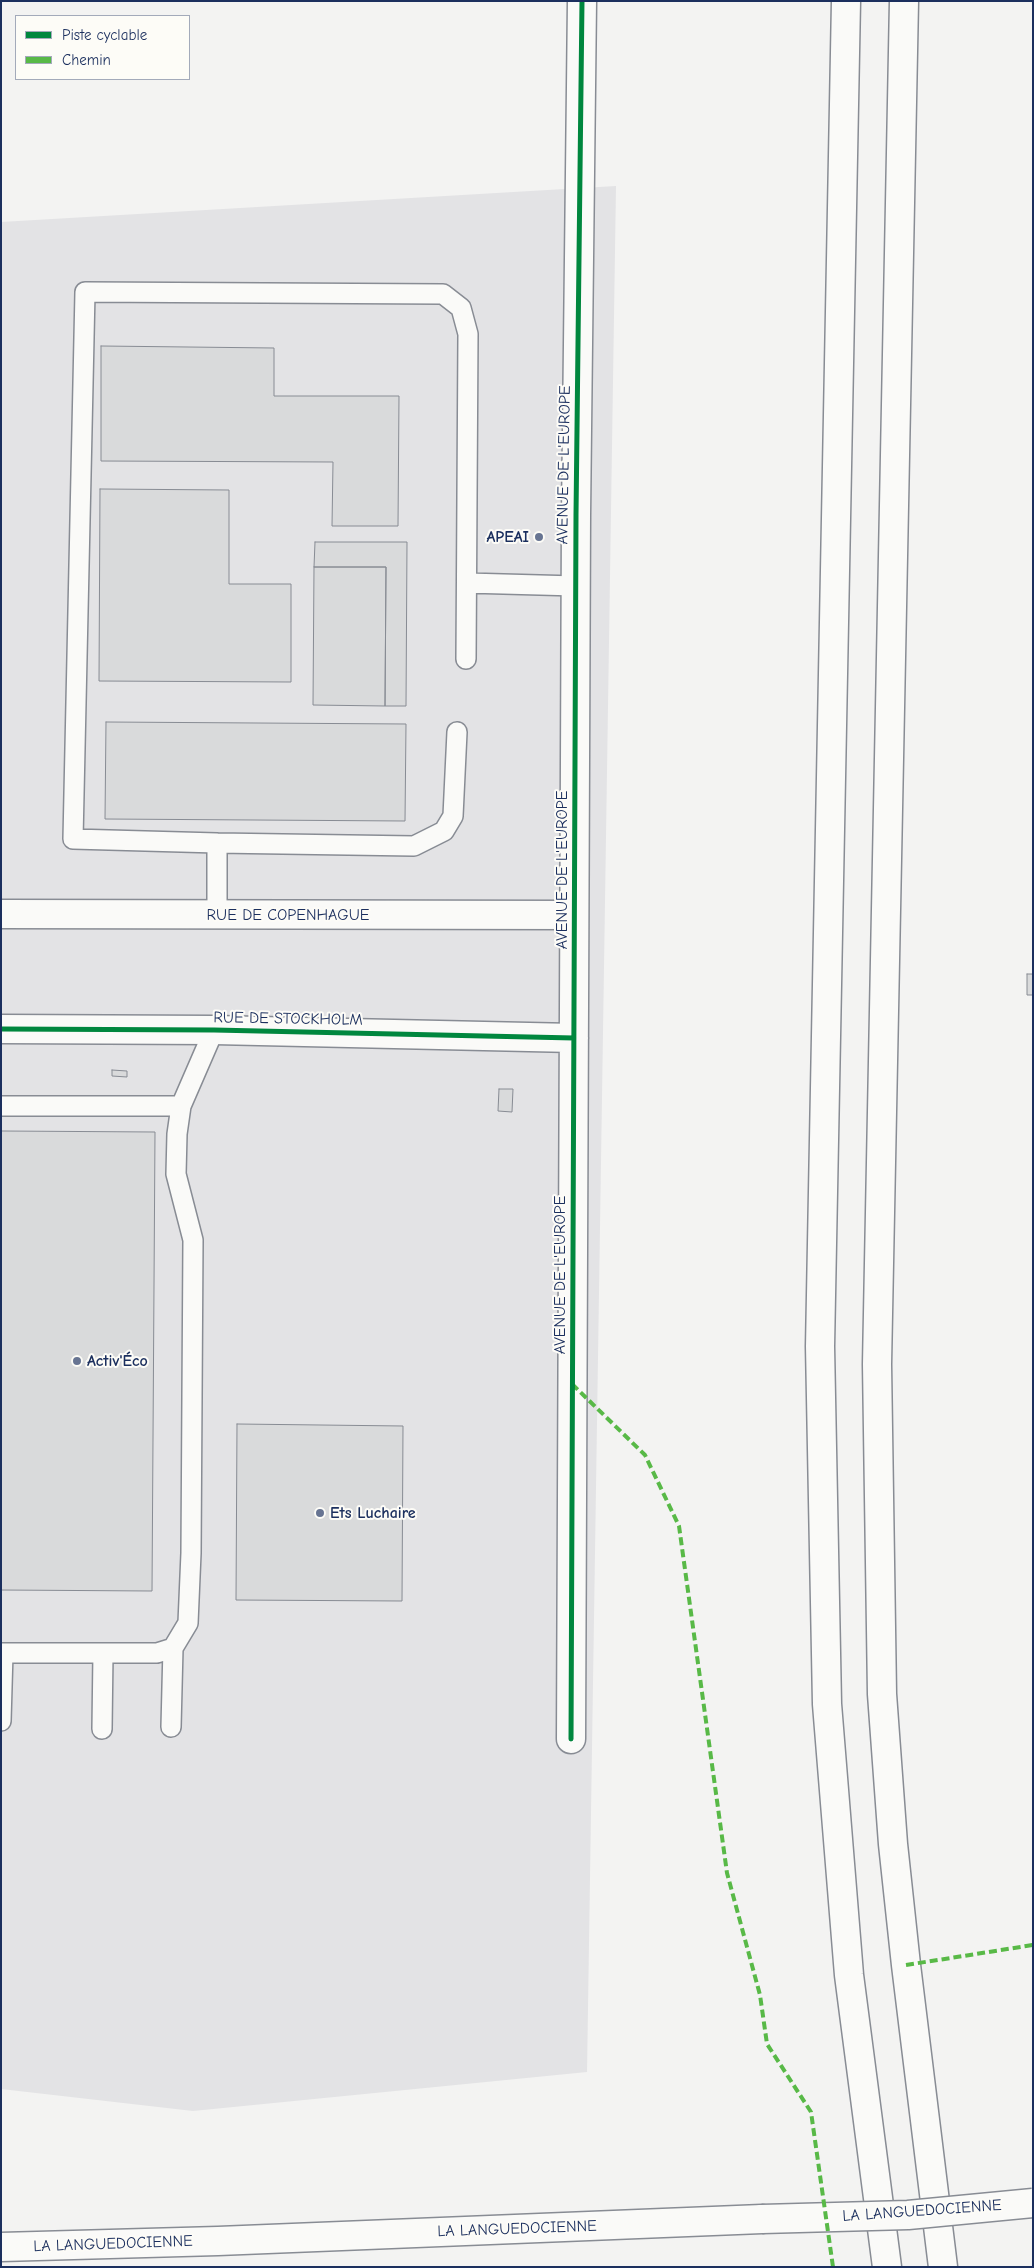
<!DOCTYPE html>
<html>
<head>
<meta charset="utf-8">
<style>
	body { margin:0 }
	#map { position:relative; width:1034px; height:2268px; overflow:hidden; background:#f3f3f2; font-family:"Comic Neue",sans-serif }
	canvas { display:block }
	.frame { position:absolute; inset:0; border:2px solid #1b2f5e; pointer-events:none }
	.legend { position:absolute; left:15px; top:15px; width:175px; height:65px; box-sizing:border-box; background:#fdfcf7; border:1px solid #a3aaba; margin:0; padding:6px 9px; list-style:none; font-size:15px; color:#1b2f5e }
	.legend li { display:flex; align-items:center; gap:10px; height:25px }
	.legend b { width:25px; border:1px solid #a3aaba }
</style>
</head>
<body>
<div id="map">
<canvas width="1034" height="2268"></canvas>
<div class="frame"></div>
<ul class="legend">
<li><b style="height:6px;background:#00873e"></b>Piste cyclable</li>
<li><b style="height:6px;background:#58b947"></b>Chemin</li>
</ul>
</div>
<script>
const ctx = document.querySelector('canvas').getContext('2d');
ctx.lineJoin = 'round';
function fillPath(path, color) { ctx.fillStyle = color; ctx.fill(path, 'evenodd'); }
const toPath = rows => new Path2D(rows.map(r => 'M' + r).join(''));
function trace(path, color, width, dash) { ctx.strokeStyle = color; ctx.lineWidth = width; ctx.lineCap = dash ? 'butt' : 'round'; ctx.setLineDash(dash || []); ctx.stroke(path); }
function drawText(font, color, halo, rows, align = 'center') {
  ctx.font = font + ' "Comic Neue",sans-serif'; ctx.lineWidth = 4; ctx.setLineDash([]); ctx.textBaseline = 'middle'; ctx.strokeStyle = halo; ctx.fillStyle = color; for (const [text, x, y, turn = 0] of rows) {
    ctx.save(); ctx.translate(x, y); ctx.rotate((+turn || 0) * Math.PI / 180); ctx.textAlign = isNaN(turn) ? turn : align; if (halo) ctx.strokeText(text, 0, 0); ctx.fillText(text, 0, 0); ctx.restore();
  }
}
fillPath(toPath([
	[616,186,587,2072,193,2111,1,2089,1,222]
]), '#e3e3e5');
const building = toPath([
	[101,346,274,348,274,396,399,396,398,526,332,526,333,462,101,461,101,346],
	[100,489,229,490,229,584,291,584,291,682,99,681,100,489],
	[315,542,407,542,406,706,385,706,386,567,314,567,315,542],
	[314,567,386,567,385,706,313,705,314,567],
	[106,722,406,724,405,821,105,819,106,722],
	[1027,974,1033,974,1033,995,1027,995,1027,974],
	[112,1070,127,1071,127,1077,112,1076,112,1070],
	[499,1089,513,1089,512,1112,498,1111,499,1089],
	[1,1131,155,1132,152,1591,1,1590,1,1131],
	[237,1424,403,1426,402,1601,236,1600,237,1424]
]);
fillPath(building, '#d9dadb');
trace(building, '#888c94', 1);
const service = toPath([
	[467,583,576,586],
	[217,843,414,846,444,831,453,816,457,732],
	[217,915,217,843,73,839,85,292,443,294,461,308,468,334,466,659],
	[1,1106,181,1106],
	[1,1653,157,1653,173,1648,188,1623,191,1553,193,1240,176,1174,177,1134,181,1106,214,1030],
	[1,1721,3,1653],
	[171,1727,173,1648],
	[102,1729,103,1653]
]);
const minor = toPath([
	[1,914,574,915],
	[1,1029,214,1030,574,1038],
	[571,1739,576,515,582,1]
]);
const primary = toPath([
	[846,1,820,1346,827,1704,849,1975,887,2267],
	[904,1,877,1364,882,1694,893,1844,906,1965,943,2267]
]);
const motorway = toPath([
	[1,2247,218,2241,762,2219]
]);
trace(service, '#888c94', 22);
trace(minor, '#888c94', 31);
trace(primary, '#888c94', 31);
trace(motorway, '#888c94', 31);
trace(service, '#fafaf8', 19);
trace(minor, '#fafaf8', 28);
trace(primary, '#fafaf8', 28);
trace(motorway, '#fafaf8', 28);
const motorwayBridge = toPath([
	[762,2219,908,2215,1033,2203]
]);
trace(motorwayBridge, '#888c94', 31, []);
trace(motorwayBridge, '#fafaf8', 28);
trace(toPath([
	[572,1384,645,1455,679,1526,727,1873,760,1995,767,2044,811,2112,833,2267],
	[906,1965,1033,1945]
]), '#58b947', 4, [8, 4]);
trace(toPath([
	[1,1029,214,1030,574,1038],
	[571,1739,576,515,582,1]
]), '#00873e', 5);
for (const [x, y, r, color] of [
	[539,537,5,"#677492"],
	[77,1361,5,"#677492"],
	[320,1513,5,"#677492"]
]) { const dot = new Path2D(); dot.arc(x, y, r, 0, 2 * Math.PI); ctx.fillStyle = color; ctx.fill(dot); trace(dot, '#fdfcf7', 2); }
drawText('16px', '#1b2f5e', '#fdfcf7', [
	["AVENUE DE L'EUROPE",564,465,-89],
	["AVENUE DE L'EUROPE",562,870,-90],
	["RUE DE COPENHAGUE",288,915],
	["RUE DE STOCKHOLM",288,1019,1],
	["AVENUE DE L'EUROPE",560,1275,-90],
	["LA LANGUEDOCIENNE",922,2211,-4],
	["LA LANGUEDOCIENNE",517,2229,-2],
	["LA LANGUEDOCIENNE",113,2244,-2]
]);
drawText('bold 16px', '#1b2f5e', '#fdfcf7', [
	["APEAI",529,537,"right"],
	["Activ'Éco",87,1361],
	["Ets Luchaire",330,1513]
], 'left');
</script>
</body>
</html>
